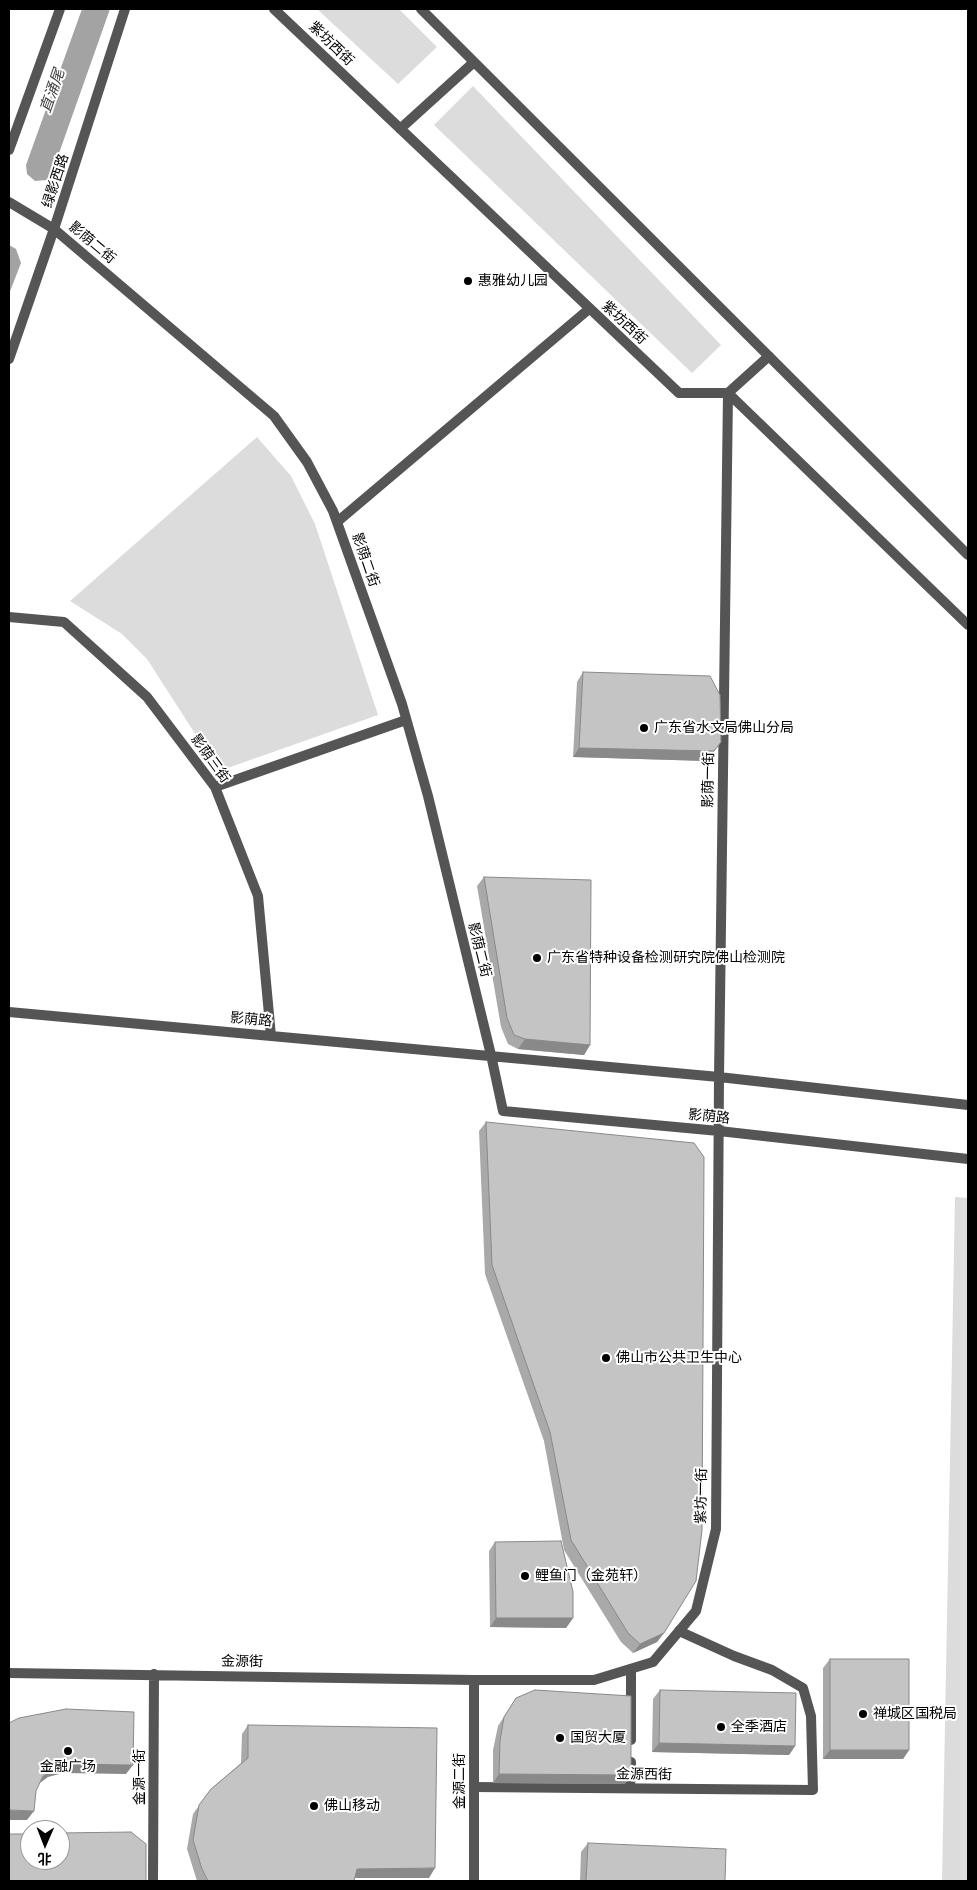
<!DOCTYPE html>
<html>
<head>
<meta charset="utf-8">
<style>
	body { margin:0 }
	#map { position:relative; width:977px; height:1890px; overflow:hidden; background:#fff; font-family:Arial,"Noto Sans SC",sans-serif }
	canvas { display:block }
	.frame { position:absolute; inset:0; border:10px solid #000; pointer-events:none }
	.north { position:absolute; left:20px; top:1820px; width:50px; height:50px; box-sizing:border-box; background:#fff; border:1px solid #999; border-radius:50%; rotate:181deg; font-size:14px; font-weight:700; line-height:20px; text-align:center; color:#000 }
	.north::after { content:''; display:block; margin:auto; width:18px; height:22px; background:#000; clip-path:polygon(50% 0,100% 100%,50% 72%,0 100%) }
</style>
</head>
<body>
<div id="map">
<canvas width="977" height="1890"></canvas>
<div class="frame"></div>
<div class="north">北</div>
</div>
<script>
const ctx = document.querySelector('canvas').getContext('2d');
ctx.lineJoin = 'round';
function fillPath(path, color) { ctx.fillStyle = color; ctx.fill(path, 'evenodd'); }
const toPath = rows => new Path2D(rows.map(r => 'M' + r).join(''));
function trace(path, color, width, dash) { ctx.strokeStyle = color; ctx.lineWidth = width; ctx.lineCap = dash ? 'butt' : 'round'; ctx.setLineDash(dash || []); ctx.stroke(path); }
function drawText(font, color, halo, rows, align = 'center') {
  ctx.font = font + ' Arial,"Noto Sans SC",sans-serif'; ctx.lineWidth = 4; ctx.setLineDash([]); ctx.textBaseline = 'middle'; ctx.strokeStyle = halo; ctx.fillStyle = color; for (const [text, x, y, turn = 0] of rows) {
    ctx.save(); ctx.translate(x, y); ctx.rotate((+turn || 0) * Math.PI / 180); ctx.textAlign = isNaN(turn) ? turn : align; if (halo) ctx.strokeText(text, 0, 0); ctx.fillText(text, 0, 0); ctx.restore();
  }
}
fillPath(toPath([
	[317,9,399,9,437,47,398,84],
	[473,86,721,345,692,373,434,125],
	[257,437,291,476,315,524,378,715,219,771,147,659,122,634,70,601],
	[955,1197,968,1198,968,1881,942,1881]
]), '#dcdcdc');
fillPath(toPath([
	[82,9,110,9,52,173,47,180,35,181,27,174,26,165],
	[9,245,16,249,21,263,9,294]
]), '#a3a3a3');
trace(toPath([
	[631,1740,631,1669],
	[474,1787,813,1790,811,1716,803,1688,772,1670,734,1656,679,1631],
	[630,1788,631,1762]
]), '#555', 10);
trace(toPath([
	[274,9,679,393,728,393,968,625],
	[421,9,968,555],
	[400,129,474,62],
	[9,150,60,9],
	[9,202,54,229,274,416,307,462,333,511,402,704,428,796,491,1055,503,1111,719,1131,968,1159],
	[9,359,54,229,125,9],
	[337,522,589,309],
	[9,617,64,622,147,697,215,787,258,896,271,1036],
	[215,787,406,720],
	[9,1012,719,1077,968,1105],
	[9,1673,474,1680,594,1680,653,1662,696,1611,716,1529,719,1077,728,393,769,356],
	[474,1680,474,1881],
	[153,1881,154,1674]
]), '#555', 10);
fillPath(toPath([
	[583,672,707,761,573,757,577,682],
	[484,877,590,1045,584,1055,518,1049,508,1044,501,1027,477,886],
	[486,1122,664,1633,657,1642,633,1653,621,1642,564,1550,544,1441,485,1274,479,1131],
	[495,1542,573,1618,566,1628,490,1627,489,1551],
	[830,1659,909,1750,903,1759,823,1759,823,1668],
	[660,1690,795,1746,789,1755,652,1752,653,1699],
	[516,1698,625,1784,493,1783,493,1750,498,1726],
	[248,1725,429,1878,355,1878,354,1881,197,1881,187,1849,193,1814,211,1789,241,1763,242,1734],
	[588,1843,725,1881,580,1881,581,1852]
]), '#a9a9a9');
fillPath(toPath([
	[721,742,707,761,573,757,579,748],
	[525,1039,590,1045,584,1055,518,1049],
	[496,1618,573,1618,566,1628,490,1627],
	[664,1633,657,1642,633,1653,640,1644],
	[659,1743,795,1746,789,1755,652,1752],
	[830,1750,909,1750,903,1759,823,1759],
	[70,1764,133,1765,126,1774,63,1773,48,1777,37,1785,43,1776,55,1768],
	[499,1774,631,1775,625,1784,493,1783],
	[9,1810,34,1811,27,1820,9,1820],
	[435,1868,429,1878,350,1878,357,1869]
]), '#898989');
const building = toPath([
	[583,672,710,676,720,695,721,742,714,751,579,748,583,672],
	[484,877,591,880,590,1045,525,1039,514,1035,507,1018,484,877],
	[486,1122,694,1143,704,1157,702,1530,696,1581,664,1633,640,1644,628,1633,571,1540,550,1432,492,1265,486,1122],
	[561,1541,573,1592,573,1618,496,1618,495,1542,561,1541],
	[830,1659,909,1659,909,1750,830,1750,830,1659],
	[535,1690,631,1696,631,1775,499,1774,500,1741,504,1717,516,1698,535,1690],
	[660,1690,796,1693,795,1746,659,1743,660,1690],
	[66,1709,134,1712,133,1765,70,1764,55,1768,43,1776,36,1791,34,1811,9,1810,9,1723,19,1718,66,1709],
	[248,1725,437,1728,435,1868,357,1869,354,1881,208,1881,202,1869,193,1840,199,1805,211,1789,248,1758,248,1725],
	[131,1832,146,1844,146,1881,9,1881,9,1834,30,1834,30,1860,60,1860,60,1833,131,1832],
	[588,1843,726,1849,725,1881,586,1881,588,1843]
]);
fillPath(building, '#c4c4c4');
trace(building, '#898989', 1);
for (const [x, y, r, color] of [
	[468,281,5,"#000"],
	[644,728,5,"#000"],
	[537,958,5,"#000"],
	[606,1358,5,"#000"],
	[525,1576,5,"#000"],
	[863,1714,5,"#000"],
	[721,1727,5,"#000"],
	[560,1738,5,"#000"],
	[68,1751,5,"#000"],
	[314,1806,5,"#000"]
]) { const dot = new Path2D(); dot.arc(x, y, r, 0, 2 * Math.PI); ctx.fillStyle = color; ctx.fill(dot); trace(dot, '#fff', 2); }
drawText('14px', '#000', '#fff', [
	["紫坊西街",331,44,44],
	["绿影西路",56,181,-72],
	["影荫二街",92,243,40],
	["紫坊西街",624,323,43],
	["影荫二街",365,560,71],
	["影荫三街",210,759,54],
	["影荫一街",709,780,-89],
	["影荫二街",479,950,76],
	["影荫路",251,1020,5],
	["影荫路",709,1117,6],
	["紫坊一街",702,1496,-89],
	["金源街",242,1662,1],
	["金源西街",644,1775,1],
	["金源一街",140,1777,-90],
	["金源二街",460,1781,-90]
]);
drawText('14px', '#000', '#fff', [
	["惠雅幼儿园",478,281],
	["广东省水文局佛山分局",654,728],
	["广东省特种设备检测研究院佛山检测院",547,958],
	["佛山市公共卫生中心",616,1358],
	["鲤鱼门（金苑轩）",535,1576],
	["禅城区国税局",873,1714],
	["全季酒店",731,1727],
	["国贸大厦",570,1738],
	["金融广场",68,1767,"center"],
	["佛山移动",324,1806]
], 'left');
drawText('italic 15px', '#444', '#fff', [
	["直涌尾",53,91,-71]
]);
</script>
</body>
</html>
